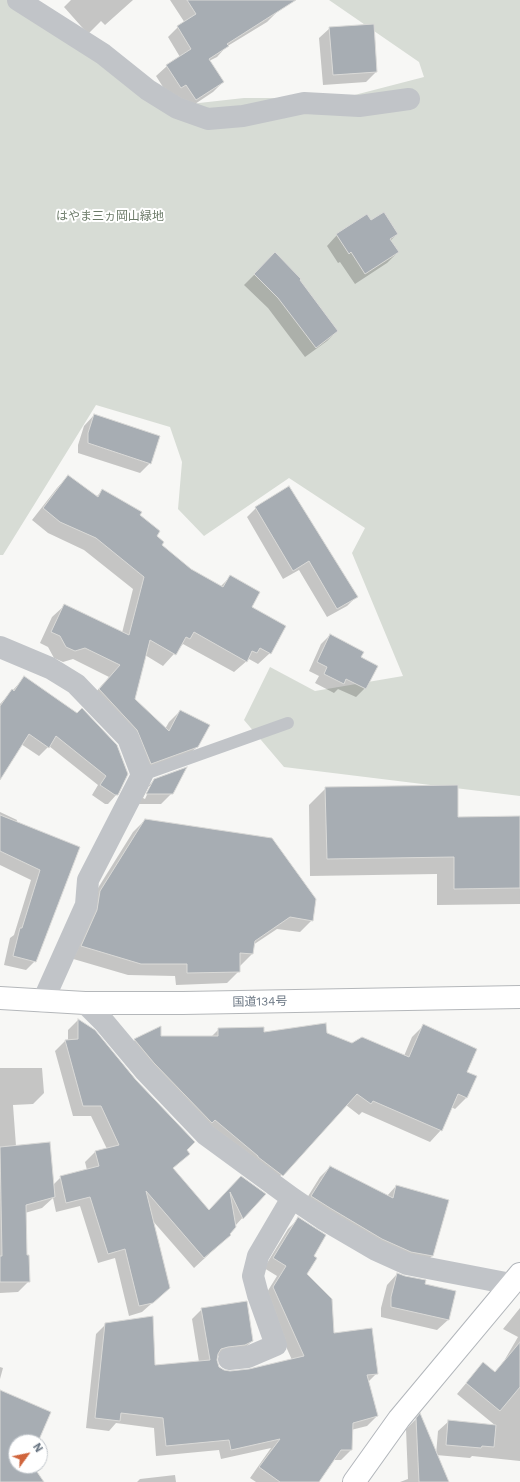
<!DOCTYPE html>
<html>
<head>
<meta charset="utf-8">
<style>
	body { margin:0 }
	#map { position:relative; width:520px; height:1482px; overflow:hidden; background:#f7f7f5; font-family:"Work Sans",sans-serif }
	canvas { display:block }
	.north { position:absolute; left:8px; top:1434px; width:40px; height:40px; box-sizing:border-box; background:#fff; border:1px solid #c3c8cd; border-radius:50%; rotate:57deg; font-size:11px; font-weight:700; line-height:16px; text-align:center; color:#6a7683 }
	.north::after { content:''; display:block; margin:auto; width:14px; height:18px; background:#d0653c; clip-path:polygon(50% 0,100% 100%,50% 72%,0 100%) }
</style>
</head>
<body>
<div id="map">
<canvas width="520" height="1482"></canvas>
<div class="north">N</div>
</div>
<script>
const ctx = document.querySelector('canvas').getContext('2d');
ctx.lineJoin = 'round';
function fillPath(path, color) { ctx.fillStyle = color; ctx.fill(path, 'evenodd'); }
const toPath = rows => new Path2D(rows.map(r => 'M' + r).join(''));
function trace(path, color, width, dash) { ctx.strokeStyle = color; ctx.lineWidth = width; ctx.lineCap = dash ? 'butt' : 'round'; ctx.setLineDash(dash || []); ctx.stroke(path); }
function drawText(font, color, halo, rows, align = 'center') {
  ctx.font = font + ' "Work Sans","Noto Sans JP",sans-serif'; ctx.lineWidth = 4; ctx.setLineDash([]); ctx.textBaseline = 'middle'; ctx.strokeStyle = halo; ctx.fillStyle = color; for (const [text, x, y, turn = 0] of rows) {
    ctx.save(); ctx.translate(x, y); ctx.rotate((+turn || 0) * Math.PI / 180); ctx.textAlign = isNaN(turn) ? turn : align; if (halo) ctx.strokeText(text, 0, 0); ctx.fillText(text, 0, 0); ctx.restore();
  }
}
fillPath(toPath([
	[0,0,7,0,104,65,190,104,244,98,343,98,424,77,419,62,329,0,520,0,520,796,284,767,244,720,270,667,315,691,403,676,352,553,365,528,289,478,204,536,178,509,182,462,170,427,96,405,3,555,0,555]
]), '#d7dcd5');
fillPath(toPath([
	[71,0,133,0,105,25,101,21,88,34,64,7],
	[170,0,269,0,277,12,267,22,226,47,217,57,209,61,223,82,213,92,186,110,170,98,156,76,167,66,180,57,168,37,178,27,185,23],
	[330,28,376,72,366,82,323,85,319,38],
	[371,222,397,234,390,241,398,252,387,263,355,284,340,262,338,263,327,246,337,235],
	[275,254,299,280,337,331,327,341,305,357,268,308,244,285],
	[94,415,150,463,140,473,78,453,78,445,84,426],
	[68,476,96,497,103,490,139,515,156,536,161,545,191,570,220,587,230,577,251,607,270,653,258,664,249,659,234,672,183,644,163,666,145,655,134,699,165,729,169,722,180,711,197,747,185,758,140,775,126,741,88,701,109,677,73,659,63,662,54,658,48,647,40,643,52,617,64,606,122,633,133,589,84,550,48,533,32,520,57,488],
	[256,508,356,597,347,606,327,617,299,570,283,579,247,517],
	[330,635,360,657,365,688,356,697,338,689,334,693,315,683,319,676,309,671,321,644],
	[24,678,127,774,117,794,108,804,105,804,92,795,98,785,49,746,39,756,21,744,0,778,0,704],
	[154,780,172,793,161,804,137,804,144,790],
	[149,786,151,786,145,799,143,798],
	[326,788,457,818,520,817,520,904,437,905,437,874,310,876,309,805],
	[0,812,17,820,16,823,79,847,35,961,26,970,4,965,10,938,14,935,31,880,0,865],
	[145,820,312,920,300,932,277,929,253,945,252,954,240,966,239,971,227,983,176,985,175,976,128,975,70,958,88,904,133,832],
	[78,1020,94,1031,189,1154,172,1169,209,1211,231,1187,264,1194,235,1226,228,1234,230,1235,194,1268,152,1220,169,1288,142,1312,129,1316,115,1258,98,1263,80,1206,56,1212,53,1198,42,1208,25,1213,26,1256,29,1281,18,1292,0,1293,0,1068,42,1068,44,1093,33,1104,13,1105,16,1146,53,1185,61,1177,87,1170,85,1162,95,1152,107,1149,91,1116,73,1116,55,1051,65,1041,68,1040,68,1030],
	[423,1026,466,1072,475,1076,466,1098,455,1109,451,1107,441,1130,430,1142,362,1112,359,1115,346,1105,271,1186,124,1051,135,1040,160,1037,211,1037,219,1029,263,1033,327,1033,352,1044,404,1056,412,1037],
	[330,1167,387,1196,396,1186,432,1256,422,1266,302,1206,320,1177],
	[298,1219,313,1256,306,1274,333,1334,377,1373,368,1382,377,1416,367,1426,351,1430,351,1450,341,1460,333,1460,318,1482,256,1482,250,1478,271,1448,221,1459,219,1450,156,1456,154,1428,116,1423,109,1431,86,1428,96,1334,106,1324,154,1367,199,1362,192,1319,202,1309,252,1341,242,1351,234,1354,216,1356,218,1367,223,1371,230,1372,249,1370,292,1360,264,1297,277,1276,264,1268,288,1229],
	[397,1274,424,1284,448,1320,437,1330,381,1317,381,1308,387,1285],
	[520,1308,520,1461,472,1456,470,1458,436,1455,438,1431,449,1421,496,1426,457,1394,483,1363,494,1373,504,1361,518,1337,503,1329],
	[0,1367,3,1368,0,1379],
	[420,1415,448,1482,400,1482,408,1479,406,1429],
	[175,1475,176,1482,137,1482,140,1479]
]), '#0003');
const building = toPath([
	[187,0,296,0,227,44,229,46,209,59,224,82,196,100,186,85,181,88,166,65,191,49,177,26,196,14,187,0],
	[374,24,377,72,333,75,329,27,374,24],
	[384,212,398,234,390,239,399,252,365,274,351,252,349,254,336,234,367,214,371,220,384,212],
	[275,252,301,279,300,280,338,331,316,348,278,298,254,274,275,252],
	[94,414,160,436,151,464,88,443,88,433,94,414],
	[68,475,98,497,102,489,142,512,140,515,160,531,157,536,164,542,162,545,191,569,223,587,230,575,260,592,252,607,286,626,271,654,260,648,257,653,252,651,247,662,194,632,190,639,186,637,176,655,150,640,135,699,169,731,180,710,210,725,198,747,151,764,137,730,99,689,120,665,85,648,75,651,66,647,60,636,51,632,64,604,129,635,144,577,96,538,60,522,43,508,68,475],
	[289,486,358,597,337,609,309,561,293,571,255,507,289,486],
	[330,634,364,652,361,657,378,666,366,689,346,679,344,684,324,674,327,667,317,662,330,634],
	[24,676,77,713,82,708,117,745,128,774,118,795,115,795,100,785,106,776,56,736,49,748,29,734,0,780,0,706,12,689,14,691,24,676],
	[187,767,173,794,146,794,154,779,187,767],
	[458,785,458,817,520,816,520,888,454,889,454,857,327,859,325,787,458,785],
	[0,815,80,847,36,962,13,956,20,928,22,928,40,870,0,851,0,815],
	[145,819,272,838,316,899,313,921,290,917,255,941,253,954,240,953,240,972,187,973,187,964,141,964,81,946,97,910,100,891,145,819],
	[78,1019,95,1030,136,1080,195,1142,187,1150,190,1154,173,1168,209,1210,241,1176,266,1194,243,1219,230,1192,236,1227,230,1234,231,1235,204,1258,146,1191,170,1288,153,1303,139,1306,125,1249,108,1254,90,1197,66,1203,60,1176,99,1166,95,1151,119,1145,101,1106,83,1106,65,1040,78,1039,78,1019],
	[326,1023,327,1033,352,1043,362,1037,409,1057,423,1024,477,1049,467,1072,477,1076,467,1098,458,1094,442,1131,373,1101,371,1104,357,1094,283,1176,258,1157,258,1156,215,1120,212,1123,154,1063,134,1039,161,1026,161,1036,218,1036,218,1028,264,1027,264,1032,326,1023],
	[50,1142,55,1197,26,1205,27,1255,29,1255,30,1282,0,1282,0,1256,2,1256,0,1147,50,1142],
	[330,1166,393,1198,396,1185,449,1200,433,1256,411,1252,382,1239,330,1208,311,1196,330,1166],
	[298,1217,326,1235,314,1256,317,1258,307,1274,332,1299,334,1333,372,1328,378,1374,367,1375,378,1416,353,1423,352,1450,341,1450,319,1482,280,1482,259,1467,280,1439,231,1450,229,1440,166,1446,163,1418,121,1413,120,1421,95,1418,105,1323,153,1316,155,1365,210,1360,201,1308,247,1301,253,1341,245,1345,228,1347,221,1349,218,1354,217,1360,219,1367,224,1370,230,1371,249,1369,304,1356,273,1287,286,1266,273,1258,298,1217],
	[397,1273,405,1276,426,1280,425,1284,456,1291,449,1320,391,1307,391,1297,397,1273],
	[520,1342,520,1387,500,1411,466,1383,483,1362,495,1372,520,1342],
	[0,1390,51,1412,38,1442,16,1442,16,1466,33,1466,44,1482,0,1482,0,1390],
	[420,1413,449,1482,419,1482,416,1418,420,1413],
	[448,1420,496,1425,494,1447,482,1446,481,1448,446,1445,448,1420]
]);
fillPath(building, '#a7adb3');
trace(building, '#d9d9d7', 1);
const secondary = toPath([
	[354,1482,399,1419,520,1274]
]);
const highway = toPath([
	[0,998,85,1003,183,1003,520,997]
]);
trace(secondary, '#b2b6bb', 24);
trace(highway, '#b4b7ba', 24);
trace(toPath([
	[142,775,288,723]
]), '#c1c4c8', 12);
trace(toPath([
	[18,0,103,54,148,90,177,108,208,119,243,116,304,103,359,106,409,99],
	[0,647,50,668,76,684,128,738,142,775,88,880,86,905,43,1001],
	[85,1003,104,1022,145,1071,206,1135,292,1198,323,1219,376,1250,407,1264,511,1284],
	[229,1359,248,1357,276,1345,258,1295,253,1276,258,1256,292,1198]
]), '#c1c4c8', 22);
trace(secondary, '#fff', 22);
trace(highway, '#fff', 22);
drawText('12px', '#6b7a68', '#fff', [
	["はやま三ヵ岡山緑地",110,216]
]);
drawText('12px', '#6a7683', '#fff', [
	["国道134号",260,1002,-1]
]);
</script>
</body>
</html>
